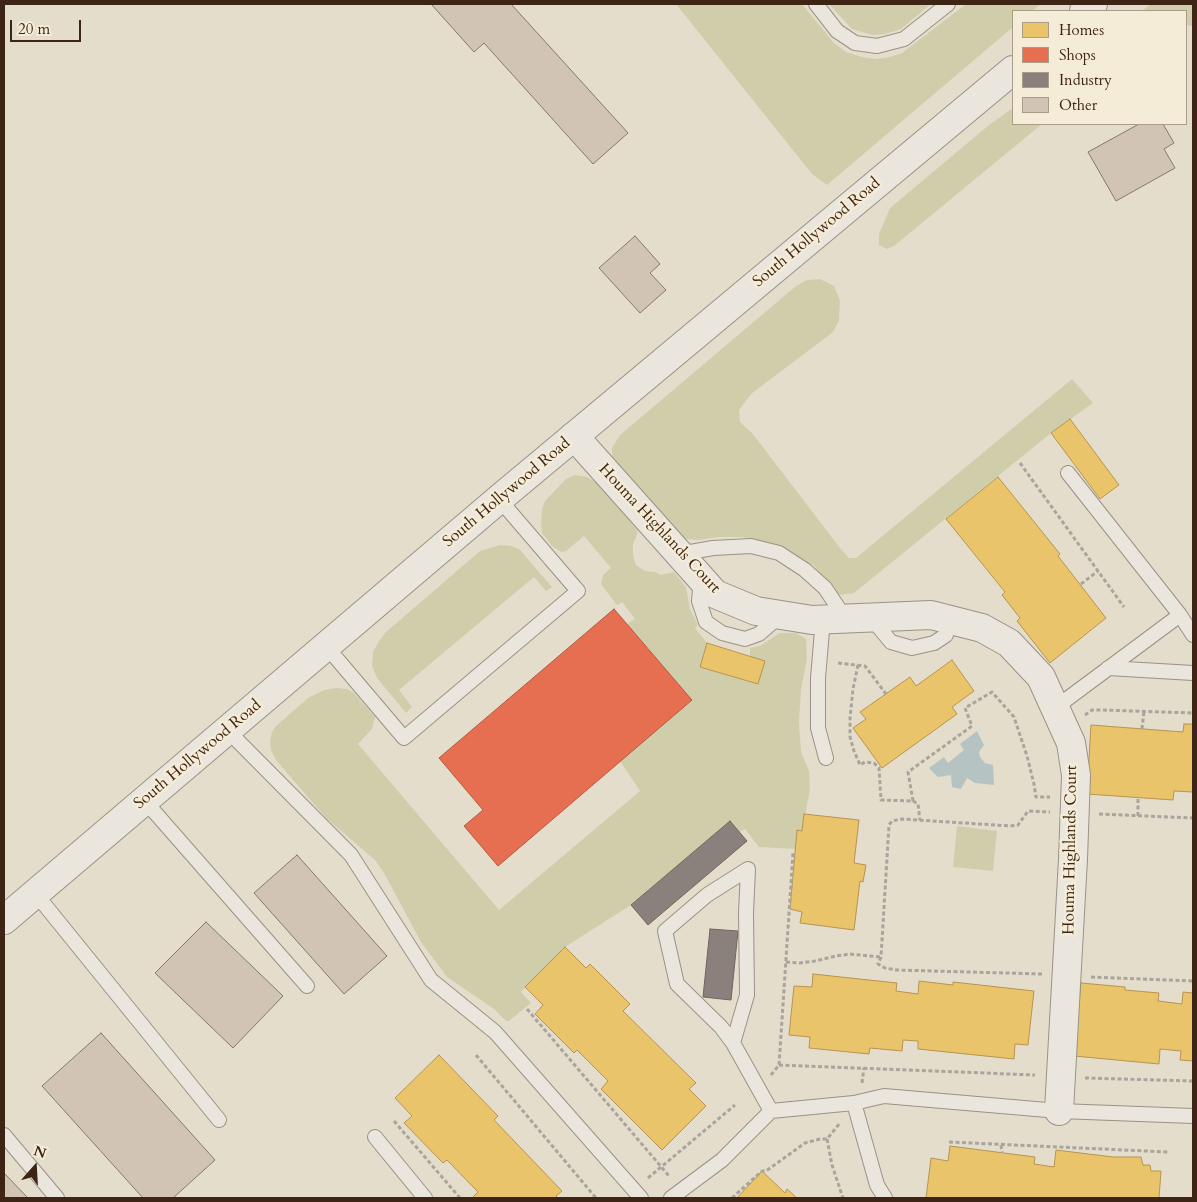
<!DOCTYPE html>
<html>
<head>
<meta charset="utf-8">
<style>
	body { margin:0 }
	#map { position:relative; width:1197px; height:1202px; overflow:hidden; background:#e4ddcc; font-family:Cardo,serif }
	canvas { display:block }
	.frame { position:absolute; inset:0; border:5px solid #3e2414; pointer-events:none }
	.legend { position:absolute; left:1012px; top:10px; width:175px; height:115px; box-sizing:border-box; background:#f4ecd7; border:1px solid #ab9c89; margin:0; padding:6px 9px; list-style:none; font-size:15px; color:#3e2414 }
	.legend li { display:flex; align-items:center; gap:10px; height:25px }
	.legend b { width:25px; border:1px solid #ab9c89 }
	.north { position:absolute; left:10px; top:1142px; width:50px; height:50px; -webkit-text-stroke:4px #f4ecd7; paint-order:stroke; rotate:19deg; font-size:14px; font-weight:700; line-height:20px; text-align:center; color:#3e2414 }
	.north::after { content:''; display:block; margin:auto; width:18px; height:22px; background:#3e2414; clip-path:polygon(50% 0,100% 100%,50% 72%,0 100%) }
	.scale { position:absolute; left:10px; top:20px; width:71px; height:22px; box-sizing:border-box; border:2px solid #3e2414; border-top:0; padding-left:6px; font-size:15px; line-height:18px; white-space:nowrap; color:#3e2414; -webkit-text-stroke:4px #f4ecd7; paint-order:stroke }
</style>
</head>
<body>
<div id="map">
<canvas width="1197" height="1202"></canvas>
<div class="frame"></div>
<ul class="legend">
<li><b style="height:14px;background:#e9c46a"></b>Homes</li>
<li><b style="height:14px;background:#e76f51"></b>Shops</li>
<li><b style="height:14px;background:#8a817c"></b>Industry</li>
<li><b style="height:14px;background:#d2c4b5"></b>Other</li>
</ul>
<div class="north">N</div>
<div class="scale">20 m</div>
</div>
<script>
const ctx = document.querySelector('canvas').getContext('2d');
ctx.lineJoin = 'round';
function fillPath(path, color) { ctx.fillStyle = color; ctx.fill(path, 'evenodd'); }
const toPath = rows => new Path2D(rows.map(r => 'M' + r).join(''));
function trace(path, color, width, dash) { ctx.strokeStyle = color; ctx.lineWidth = width; ctx.lineCap = dash ? 'butt' : 'round'; ctx.setLineDash(dash || []); ctx.stroke(path); }
function drawText(font, color, halo, rows, align = 'center') {
  ctx.font = font + ' Cardo,serif'; ctx.lineWidth = 5; ctx.setLineDash([]); ctx.textBaseline = 'middle'; ctx.strokeStyle = halo; ctx.fillStyle = color; for (const [text, x, y, turn = 0] of rows) {
    ctx.save(); ctx.translate(x, y); ctx.rotate((+turn || 0) * Math.PI / 180); ctx.textAlign = isNaN(turn) ? turn : align; if (halo) ctx.strokeText(text, 0, 0); ctx.fillText(text, 0, 0); ctx.restore();
  }
}
fillPath(toPath([
	[676,4,802,4,834,43,846,52,862,57,876,59,890,57,902,53,966,4,1041,4,1032,11,1013,11,1013,27,827,185,812,174],
	[829,4,931,4,901,29,885,34,873,35,852,29],
	[1151,4,1193,4,1193,26,1186,25,1186,11,1142,11],
	[1013,108,1013,124,1042,124,894,246,887,249,879,245,879,234,890,208,989,125],
	[820,279,834,286,840,301,839,320,833,332,751,394,739,410,740,422,753,434,840,548,849,558,856,558,1072,379,1093,403,1051,433,854,593,839,595,814,566,791,552,766,542,742,537,718,537,699,540,684,539,614,463,612,457,612,448,620,435,796,286,807,280],
	[575,475,587,477,598,483,638,531,633,545,633,555,636,565,645,571,656,572,660,575,674,572,686,587,690,609,698,625,695,628,707,643,700,667,757,684,750,656,750,648,760,646,780,633,796,633,806,639,807,659,801,689,799,722,801,752,809,771,810,789,802,831,797,831,795,849,759,847,745,829,739,832,730,822,631,905,565,947,521,992,531,1003,509,1021,506,1021,494,1009,447,977,421,942,383,871,375,860,326,818,276,760,271,750,270,741,272,732,276,726,308,698,324,690,336,688,347,689,354,693,375,717,372,729,358,744,499,910,640,791,620,761,692,699,627,624,635,619,622,602,617,605,603,587,601,584,603,575,611,568,584,536,566,551,561,552,552,546,542,533,541,523,542,509,545,501,566,479],
	[500,545,511,546,519,549,552,587,546,591,534,577,399,690,412,707,406,713,377,678,372,666,373,652,379,641,386,632,480,551],
	[957,826,997,831,993,871,953,867]
]), '#d0ceaa');
fillPath(toPath([
	[977,731,984,745,979,752,980,757,985,763,993,765,994,785,975,783,967,778,961,789,952,787,951,775,938,777,929,768,944,757,948,763,964,750,960,744]
]), '#b5c4c3');
const homes = toPath([
	[1070,419,1119,485,1100,499,1051,433,1070,419],
	[998,477,1060,554,1058,556,1106,618,1050,663,1017,621,1020,618,1002,595,1005,592,946,519,998,477],
	[707,643,765,661,758,684,700,667,707,643],
	[952,660,974,691,952,707,957,714,882,768,853,728,866,719,860,712,910,677,916,686,952,660],
	[1184,724,1193,724,1193,792,1174,791,1173,800,1087,794,1091,725,1183,732,1184,724],
	[804,814,859,820,854,863,866,865,863,882,860,881,854,930,800,923,802,912,790,909,797,830,802,831,804,814],
	[565,947,586,968,590,964,630,1004,623,1011,696,1083,689,1089,706,1106,662,1150,601,1089,608,1081,577,1050,574,1053,535,1014,543,1005,525,987,565,947],
	[813,974,897,983,896,991,918,994,919,981,953,985,953,982,1034,991,1028,1045,1015,1044,1014,1059,918,1049,918,1041,903,1040,902,1051,870,1048,869,1054,809,1048,810,1037,789,1035,794,986,812,987,813,974],
	[1081,983,1125,987,1125,990,1159,993,1158,1001,1182,1004,1183,992,1193,993,1193,1061,1180,1060,1181,1051,1160,1049,1159,1064,1074,1056,1081,983],
	[439,1055,498,1116,494,1120,562,1191,556,1196,558,1198,472,1198,478,1192,447,1160,443,1163,404,1123,412,1116,395,1098,439,1055],
	[950,1146,1035,1157,1034,1164,1054,1167,1056,1150,1113,1157,1141,1157,1143,1165,1150,1165,1151,1171,1161,1171,1159,1198,926,1198,931,1158,948,1161,950,1146],
	[762,1171,785,1193,787,1189,797,1198,737,1198,762,1171]
]);
fillPath(homes, '#e9c46a');
trace(homes, '#b69450', 1);
const shops = toPath([
	[614,609,692,700,498,866,464,826,483,810,439,758,614,609]
]);
fillPath(shops, '#e76f51');
trace(shops, '#b4583f', 1);
const industry = toPath([
	[730,821,747,841,648,925,631,905,730,821],
	[710,929,738,931,731,1000,703,997,710,929]
]);
fillPath(industry, '#8a817c');
trace(industry, '#73655d', 1);
const building = toPath([
	[431,4,511,4,628,133,593,164,484,43,474,52,431,4],
	[1139,124,1163,124,1174,143,1164,149,1175,168,1116,201,1088,152,1139,124],
	[635,236,660,264,650,273,666,290,640,313,599,268,635,236],
	[297,855,387,956,344,994,254,893,297,855],
	[206,922,283,996,233,1048,155,973,206,922],
	[101,1033,215,1160,173,1198,143,1198,42,1086,101,1033],
	[4,1173,28,1198,4,1198,4,1173]
]);
fillPath(building, '#d2c4b5');
trace(building, '#81796e', 1);
const service = toPath([
	[816,4,837,31,855,43,877,46,904,39,948,4],
	[679,554,713,548,751,546,779,553,805,570,825,588,845,618],
	[701,579,699,601,706,622,722,633,745,639,759,634,781,615],
	[1180,615,1193,635],
	[823,619,818,678,818,728,826,758],
	[877,625,891,642,912,648,934,643,946,635],
	[326,646,404,738,578,591,499,499],
	[1108,668,1193,673],
	[1055,708,1180,615,1068,473],
	[227,730,351,855,431,980,495,1032,641,1198],
	[144,800,307,986],
	[35,893,219,1120],
	[733,1043,747,995,746,913,748,869,707,895,665,931,677,984,721,1027,733,1043,771,1111,854,1103],
	[4,1135,57,1198],
	[375,1137,425,1198],
	[671,1198,722,1160,771,1111],
	[885,1198,877,1185,854,1103,884,1096,1059,1111,1193,1116]
]);
const minor = toPath([
	[574,436,715,594,756,611,812,620,931,615,982,628,1009,643,1041,677,1071,743,1076,775,1073,859,1059,1111]
]);
const tertiary = toPath([
	[1084,11,1093,4],
	[4,920,499,499,1013,70]
]);
trace(service, '#999286', 16);
trace(minor, '#999286', 30);
trace(tertiary, '#999286', 30);
trace(toPath([
	[1020,463,1124,607],
	[1081,584,1098,571],
	[838,663,865,666,886,694],
	[858,665,853,689,850,718,850,737,854,751,860,765,865,762,874,763,879,768,881,800,913,801,918,804,920,820],
	[1085,715,1092,710,1102,710,1193,713],
	[1142,729,1144,711],
	[913,801,908,772,972,726,965,708,992,692,1014,717,1027,756,1034,784,1036,797,1050,797],
	[1099,814,1193,818],
	[1138,816,1138,797],
	[786,962,800,963,815,961,836,956,850,954,881,957],
	[1042,974,897,970,885,968,878,964,881,957,889,825,892,821,902,819,1010,826,1018,825,1028,811,1050,812],
	[1091,977,1193,981],
	[527,1009,669,1176],
	[476,1055,596,1198],
	[779,1065,1035,1075],
	[771,1075,779,1065,793,853],
	[1085,1078,1193,1081],
	[862,1083,864,1068],
	[394,1121,460,1198],
	[827,1139,832,1165,843,1198],
	[949,1142,1168,1152],
	[1001,1145,1002,1153],
	[648,1178,735,1105],
	[732,1198,762,1171,766,1171,805,1143,820,1139,827,1139,840,1123]
]), '#aaa59c', 3, [4, 2.5]);
trace(service, '#eae6dd', 14);
trace(minor, '#eae6dd', 28);
trace(tertiary, '#eae6dd', 28);
drawText('16px', '#3e2414', '#f4ecd7', [
	["South Hollywood Road",817,233,-40],
	["South Hollywood Road",507,493,-40],
	["Houma Highlands Court",659,529,47],
	["South Hollywood Road",198,755,-40],
	["Houma Highlands Court",1071,850,-89]
]);
</script>
</body>
</html>
